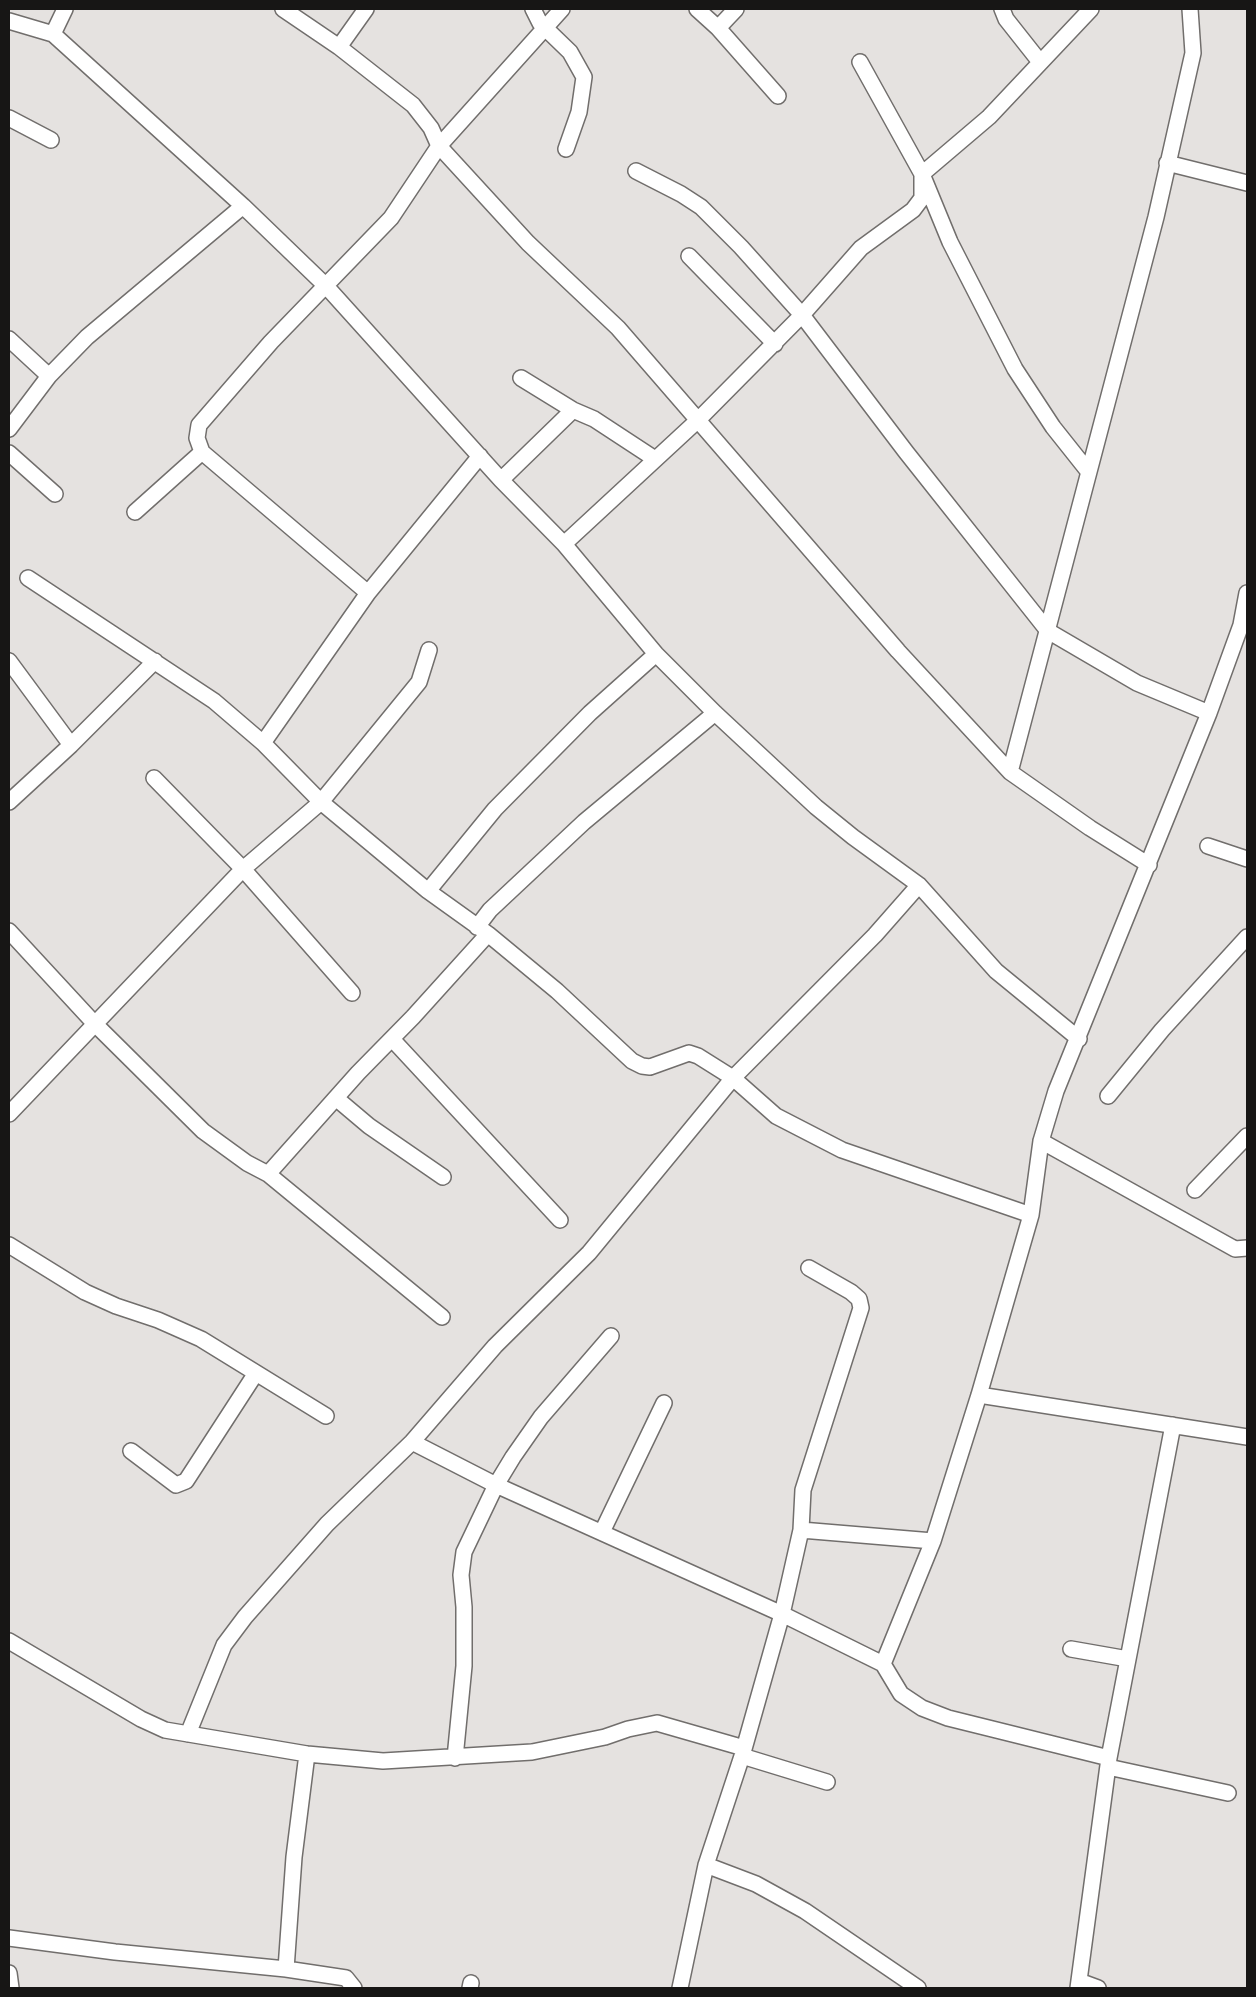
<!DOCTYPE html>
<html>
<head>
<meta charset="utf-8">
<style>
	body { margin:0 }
	#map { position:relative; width:1256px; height:1997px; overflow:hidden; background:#e5e2e0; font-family:"DM Sans",sans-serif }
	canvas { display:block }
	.frame { position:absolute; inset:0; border:10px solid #171615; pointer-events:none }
</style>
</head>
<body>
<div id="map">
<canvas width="1256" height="1997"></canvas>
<div class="frame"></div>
</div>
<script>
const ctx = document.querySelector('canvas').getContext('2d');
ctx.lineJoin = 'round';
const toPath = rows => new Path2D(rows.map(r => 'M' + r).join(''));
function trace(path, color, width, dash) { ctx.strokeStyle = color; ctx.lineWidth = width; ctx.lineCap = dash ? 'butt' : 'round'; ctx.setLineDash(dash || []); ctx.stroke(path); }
const minor = toPath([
	[283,9,339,47,413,105,431,128,439,146,528,243,618,328,898,651,1010,772,1090,828,1149,865],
	[533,9,540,23,570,52,584,77,579,112,566,149],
	[697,9,718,28,778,96],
	[1002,9,1006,19,1040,62],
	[9,21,53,34,243,206,326,286,501,480,564,544,656,654,715,713,816,807,853,837,919,885,996,971,1079,1039],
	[718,28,736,9],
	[53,34,65,9],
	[339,47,366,9],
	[860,62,922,174,950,242,1015,369,1053,427,1088,471],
	[9,118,51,140],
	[1167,163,1247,183],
	[636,171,681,194,701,207,741,247,802,315,906,452,1048,631,1137,683,1209,713],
	[689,256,775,344],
	[9,339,49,376],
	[521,378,573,410,594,419,655,459],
	[9,429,49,376,87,337,243,206],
	[9,453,55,494],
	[501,480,573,410],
	[135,512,202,452],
	[564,544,697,421,802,315,861,248,913,210,922,198,922,174,989,117,1091,9],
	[28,578,214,701,263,743,321,802,428,891,488,934,557,991,632,1061,642,1066,650,1067,689,1053,698,1056,733,1078,776,1116,842,1150,1031,1215],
	[368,593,202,452,197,438,199,425,271,342,391,218,439,146,562,9],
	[9,661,71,745],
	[263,743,368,593,480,456],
	[1010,772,1156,217,1193,53,1190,9],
	[154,778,243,869,352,993],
	[9,802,71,745,155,661],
	[1208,846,1247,859],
	[428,891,495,809,590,713,656,654],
	[477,927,490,910,584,822,715,713],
	[9,931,94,1023,203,1131,247,1163,268,1174,442,1317],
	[392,1039,560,1220],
	[1108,1096,1162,1030,1247,937],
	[337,1099,369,1126,443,1177],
	[9,1114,243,869,321,802,419,682,429,650],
	[1041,1141,1235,1249,1247,1248],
	[268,1174,358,1073,413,1017,488,934],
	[1195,1190,1247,1136],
	[9,1245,85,1292,116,1306,158,1320,201,1339,326,1416],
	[979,1395,1247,1437],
	[412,1442,496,1485,782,1614,883,1664,901,1694,922,1708,948,1718,1109,1758],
	[131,1451,176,1485,186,1481,256,1373],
	[801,1530,933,1541],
	[602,1532,664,1403],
	[9,1641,141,1719,165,1730,307,1754,383,1761,532,1752,605,1737,628,1729,657,1723,744,1748],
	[1071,1649,1128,1659],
	[883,1664,933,1541,979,1395,1031,1215,1041,1141,1056,1091,1209,713,1241,625,1247,593],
	[188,1734,224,1645,245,1617,327,1524,412,1442,495,1346,589,1253,733,1078,875,935,919,885],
	[742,1756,827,1782],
	[455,1758,464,1666,464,1607,461,1575,464,1552,496,1485,513,1457,541,1417,611,1336],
	[1108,1767,1228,1793],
	[706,1865,756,1884,805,1911,918,1988],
	[9,1938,115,1952,286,1969,294,1857,307,1754],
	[286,1969,346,1978,354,1988],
	[9,1973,11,1988],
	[1079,1981,1098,1988],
	[470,1988,471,1983],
	[680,1988,706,1865,742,1756,782,1614,801,1530,803,1490,861,1308,859,1299,851,1292,809,1268],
	[1078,1988,1109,1758,1173,1425]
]);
trace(minor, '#716e6c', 18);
trace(minor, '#fff', 15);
</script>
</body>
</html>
